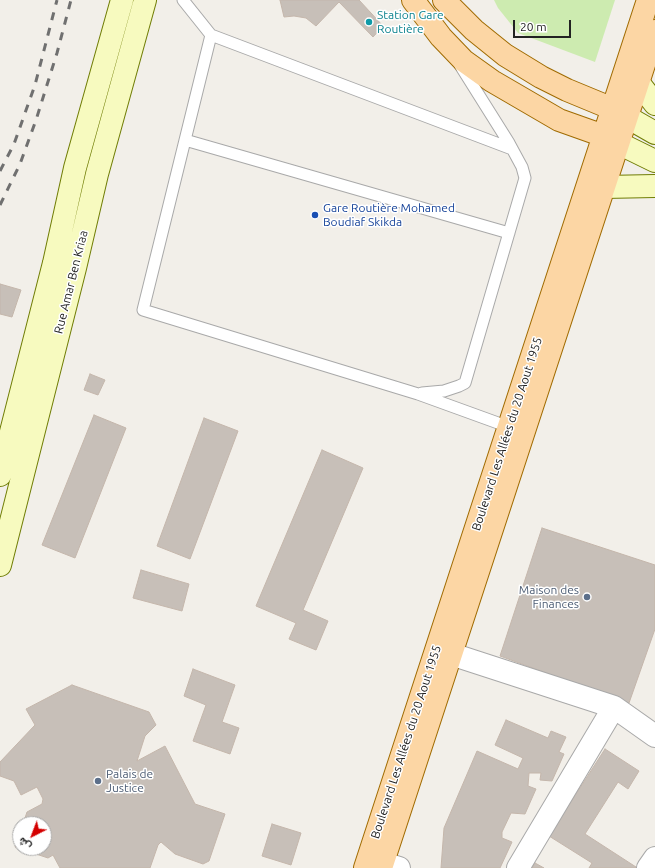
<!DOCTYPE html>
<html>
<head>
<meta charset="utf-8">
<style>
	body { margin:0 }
	#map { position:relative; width:655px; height:868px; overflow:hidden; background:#f2efe9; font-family:Ubuntu,Vazirmatn,sans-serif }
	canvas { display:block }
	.north { position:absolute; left:12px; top:816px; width:40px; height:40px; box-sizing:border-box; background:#fff; border:1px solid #a7a7a7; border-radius:50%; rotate:222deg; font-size:11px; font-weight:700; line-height:16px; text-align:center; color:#222 }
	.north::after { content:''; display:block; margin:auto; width:14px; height:18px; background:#d40000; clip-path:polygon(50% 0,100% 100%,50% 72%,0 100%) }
	.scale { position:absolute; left:513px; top:20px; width:58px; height:18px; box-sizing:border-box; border:2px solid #222; border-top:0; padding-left:5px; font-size:12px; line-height:14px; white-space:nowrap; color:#222; -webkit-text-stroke:3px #fff; paint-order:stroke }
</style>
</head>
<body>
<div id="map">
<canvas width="655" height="868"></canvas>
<div class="north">ش</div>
<div class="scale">20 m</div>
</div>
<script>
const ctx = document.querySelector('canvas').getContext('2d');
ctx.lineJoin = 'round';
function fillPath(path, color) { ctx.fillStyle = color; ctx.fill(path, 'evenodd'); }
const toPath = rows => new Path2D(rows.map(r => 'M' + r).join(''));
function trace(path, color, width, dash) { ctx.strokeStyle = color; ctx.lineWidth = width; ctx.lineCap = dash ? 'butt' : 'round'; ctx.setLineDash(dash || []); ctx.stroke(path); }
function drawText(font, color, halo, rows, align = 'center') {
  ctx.font = font + ' Ubuntu,sans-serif'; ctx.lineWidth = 3; ctx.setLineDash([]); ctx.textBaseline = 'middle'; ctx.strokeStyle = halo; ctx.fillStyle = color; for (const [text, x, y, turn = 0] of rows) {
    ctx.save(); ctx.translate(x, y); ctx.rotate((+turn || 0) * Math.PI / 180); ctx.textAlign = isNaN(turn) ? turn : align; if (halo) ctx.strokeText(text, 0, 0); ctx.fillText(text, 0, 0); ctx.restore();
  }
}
fillPath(toPath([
	[494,0,615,0,595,62,518,33,498,8]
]), '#cdebb0');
const building = toPath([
	[280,0,359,0,383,26,373,37,339,2,316,26,306,18,294,16,284,17,280,0],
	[0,284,21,290,12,317,0,314,0,284],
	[90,374,105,380,98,395,84,390,90,374],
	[94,415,126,428,75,558,42,545,94,415],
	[204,418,238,431,190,559,157,546,204,418],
	[322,450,363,468,303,610,328,621,316,650,289,639,296,623,256,606,322,450],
	[542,528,655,565,655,629,629,703,500,656,542,528],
	[141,570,189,584,182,611,133,598,141,570],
	[193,669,235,685,222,722,239,728,230,754,193,741,206,705,184,696,193,669],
	[72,685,149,712,156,725,145,736,137,761,165,746,195,804,225,814,209,861,203,864,175,854,161,842,158,845,150,868,60,868,53,855,48,858,15,847,20,832,20,848,44,848,44,824,23,824,27,812,42,804,43,799,37,787,21,795,14,781,0,776,0,762,35,725,26,709,72,685],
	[506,720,548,738,551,731,566,737,559,752,564,754,552,781,540,780,541,773,529,773,528,786,536,789,525,814,511,813,502,832,502,838,512,842,500,868,441,868,444,828,477,751,518,769,523,758,495,745,506,720],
	[605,749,639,771,628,789,618,782,585,834,636,867,636,868,589,868,592,863,549,836,605,749],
	[272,824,301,833,291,865,262,856,272,824],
	[535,863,544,868,532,868,535,863]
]);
fillPath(building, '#c7bfb8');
trace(building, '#c4b6ab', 1);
const lane = toPath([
	[183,0,211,35,143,310,418,394,509,427],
	[211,35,512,149],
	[185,140,509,233],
	[422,393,444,391,459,386,465,383,525,178,522,167,509,143,460,65]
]);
const street = toPath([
	[451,654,614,707,655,736],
	[383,863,399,868],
	[518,868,614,707],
	[648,868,655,858]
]);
const secondary = toPath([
	[638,82,655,104],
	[613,109,655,133],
	[604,136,655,161],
	[604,187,655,186],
	[0,475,54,263,75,168,122,0],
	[0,565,75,268,97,174,145,0]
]);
const primary = toPath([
	[413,0,441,37,464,61,492,81,559,120,604,136],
	[444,0,474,30,505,55,541,77,567,90,613,109],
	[365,868,648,0],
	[381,868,655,31]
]);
trace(lane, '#a9a9a9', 13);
trace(street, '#a9a9a9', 24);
trace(secondary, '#707d05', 24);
trace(primary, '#a06b00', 24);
trace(lane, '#fff', 11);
trace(street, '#fff', 22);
trace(secondary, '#f7fabf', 22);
trace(primary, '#fcd6a4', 22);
trace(toPath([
	[0,171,14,144,35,85,57,0],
	[0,205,20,164,36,120,57,53,71,0]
]), '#707070', 3, [8, 8]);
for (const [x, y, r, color] of [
	[369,22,4,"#0f9aa8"],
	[315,215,4,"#1a4fb4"],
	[587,597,4,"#5c6f8a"],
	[98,781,4,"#5c6f8a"]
]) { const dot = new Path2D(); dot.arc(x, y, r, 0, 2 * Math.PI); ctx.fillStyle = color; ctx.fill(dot); trace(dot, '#fff', 1.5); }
drawText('12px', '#0d838f', '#fff', [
	["Station Gare",377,15],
	["Routière",377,29]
], 'left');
drawText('12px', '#164399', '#fff', [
	["Gare Routière Mohamed",323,208],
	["Boudiaf Skikda",323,222]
], 'left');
drawText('12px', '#222', '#fff', [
	["Rue Amar Ben Kriaa",71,282,-76],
	["Boulevard Les Allées du 20 Aout 1955",507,434,-72],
	["Boulevard Les Allées du 20 Aout 1955",406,742,-72]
]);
drawText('12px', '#4e5e75', '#fff', [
	["Maison des",579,590],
	["Finances",579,604],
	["Palais de",106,774,"left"],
	["Justice",106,788,"left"]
], 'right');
</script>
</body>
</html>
